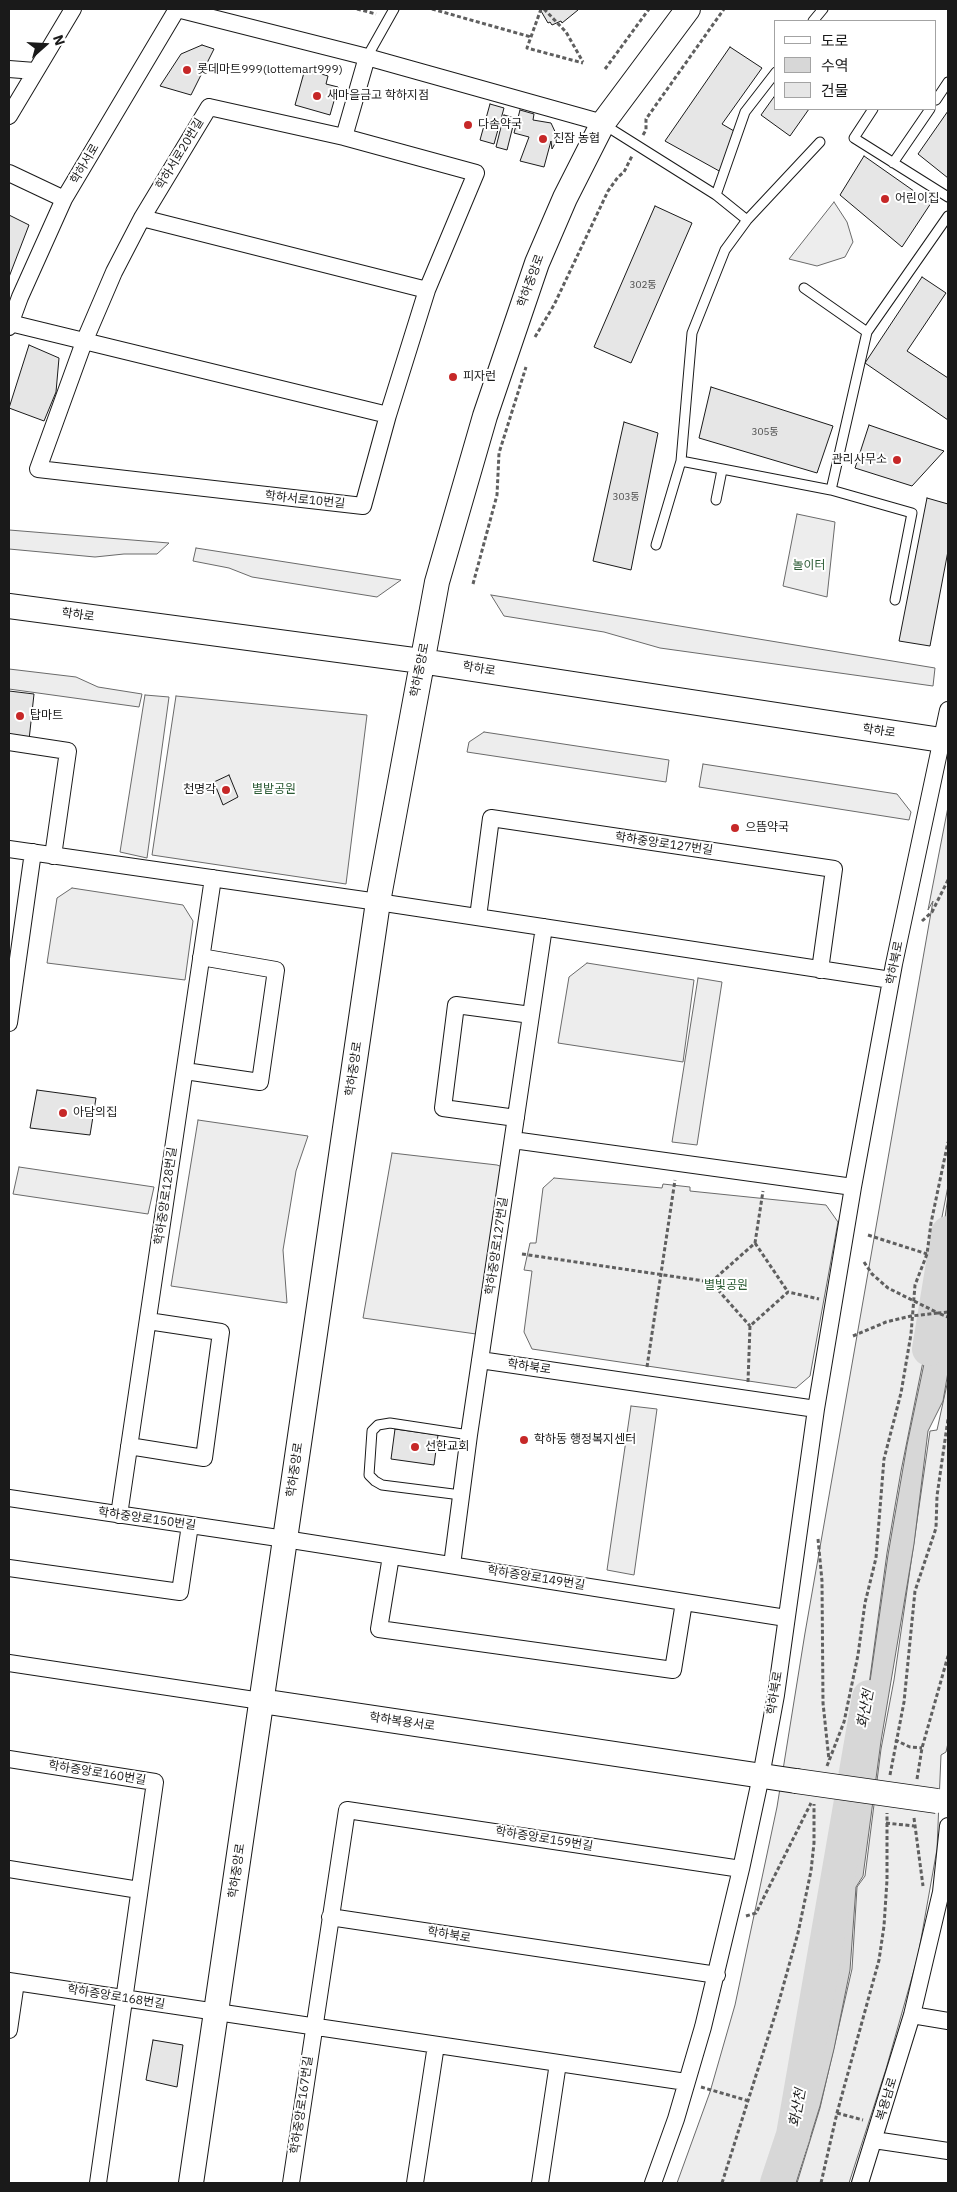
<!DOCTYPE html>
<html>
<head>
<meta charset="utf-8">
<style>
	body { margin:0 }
	#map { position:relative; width:957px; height:2192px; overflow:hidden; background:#fff; font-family:"IBM Plex Sans","Noto Sans KR",sans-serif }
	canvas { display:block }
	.frame { position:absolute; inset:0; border:10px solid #1a1a1a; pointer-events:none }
	.legend { position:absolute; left:774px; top:20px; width:162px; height:90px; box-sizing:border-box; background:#fff; border:1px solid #a3a3a3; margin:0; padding:6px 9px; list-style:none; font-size:15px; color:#1a1a1a }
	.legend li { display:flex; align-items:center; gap:10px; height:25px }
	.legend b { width:25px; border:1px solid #a3a3a3 }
	.north { position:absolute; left:20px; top:20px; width:50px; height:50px; -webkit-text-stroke:4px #fff; paint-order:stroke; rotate:71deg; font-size:14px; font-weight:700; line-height:20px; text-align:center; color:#1a1a1a }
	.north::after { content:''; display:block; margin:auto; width:18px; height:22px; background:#1a1a1a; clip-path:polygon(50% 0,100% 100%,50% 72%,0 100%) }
</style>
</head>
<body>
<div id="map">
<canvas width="957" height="2192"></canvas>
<div class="frame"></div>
<ul class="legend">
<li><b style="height:6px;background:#fff"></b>도로</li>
<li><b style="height:14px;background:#d7d7d7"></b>수역</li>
<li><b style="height:14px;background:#e6e6e6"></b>건물</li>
</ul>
<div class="north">N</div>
</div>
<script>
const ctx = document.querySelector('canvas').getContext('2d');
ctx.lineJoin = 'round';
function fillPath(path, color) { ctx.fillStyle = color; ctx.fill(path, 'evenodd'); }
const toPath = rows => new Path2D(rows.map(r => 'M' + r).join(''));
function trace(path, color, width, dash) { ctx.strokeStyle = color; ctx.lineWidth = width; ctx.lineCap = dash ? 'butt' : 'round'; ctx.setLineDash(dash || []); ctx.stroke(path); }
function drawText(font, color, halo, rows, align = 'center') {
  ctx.font = font + ' "IBM Plex Sans","Noto Sans KR",sans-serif'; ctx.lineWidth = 4; ctx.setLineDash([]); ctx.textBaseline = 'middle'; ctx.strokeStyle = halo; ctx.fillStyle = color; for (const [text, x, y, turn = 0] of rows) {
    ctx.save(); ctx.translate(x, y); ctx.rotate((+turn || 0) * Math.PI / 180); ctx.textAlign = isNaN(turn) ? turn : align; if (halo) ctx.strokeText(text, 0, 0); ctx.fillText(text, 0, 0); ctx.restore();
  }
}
const built = toPath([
	[834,202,847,222,853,242,845,257,817,266,789,259,834,202],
	[797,514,835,522,827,597,783,586,797,514],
	[9,530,169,543,157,554,124,554,95,557,9,549,9,530],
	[196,548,401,580,377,597,252,577,229,568,193,561,196,548],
	[491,595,935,668,933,686,660,648,604,632,504,616,491,595],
	[9,669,76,677,98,687,142,694,139,707,9,689,9,669],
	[145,695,169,697,147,858,120,852,145,695],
	[176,696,367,715,346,884,152,855,176,696],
	[484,732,669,760,666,782,467,752,469,742,484,732],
	[703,764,897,794,911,812,909,820,699,787,703,764],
	[948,807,948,1186,942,1217,936,1278,936,1297,901,1471,887,1553,850,1824,799,2091,795,2133,772,2183,677,2183,710,2092,735,2005,777,1807,805,1633,933,901,928,910,948,807],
	[72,888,183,905,193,921,185,980,47,963,57,898,72,888],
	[587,963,694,980,683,1062,558,1043,569,977,587,963],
	[698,978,722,982,697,1145,672,1142,698,978],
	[198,1120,308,1136,296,1171,283,1250,287,1303,171,1286,198,1120],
	[392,1153,497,1165,508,1169,476,1334,363,1318,392,1153],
	[19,1167,154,1187,148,1214,13,1194,19,1167],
	[554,1178,662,1188,663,1184,690,1187,690,1191,826,1205,838,1222,810,1376,796,1388,532,1349,524,1332,532,1271,524,1270,530,1243,536,1243,543,1188,554,1178],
	[948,1380,948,1743,946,1752,941,1755,937,1849,918,1956,886,2069,849,2183,797,2183,820,2108,852,1969,857,1887,865,1876,881,1749,894,1680,930,1431,937,1430,948,1380],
	[631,1406,657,1409,634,1575,607,1570,631,1406]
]);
fillPath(built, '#ededed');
trace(built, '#6a6a6a', 1);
const water = toPath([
	[948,1195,948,1372,943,1401,928,1431,914,1544,881,1741,863,1876,856,1887,850,1970,834,2049,820,2106,796,2183,776,2183,796,2132,800,2092,850,1822,888,1555,907,1445,938,1297,937,1279,948,1195]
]);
fillPath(water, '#d7d7d7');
trace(water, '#6a6a6a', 1);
trace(toPath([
	[929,1349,948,1233],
	[777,2183,793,2135,869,1697]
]), '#d7d7d7', 34);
const building = toPath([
	[543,9,577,9,578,10,562,23,561,21,552,25,550,22,548,23,541,11,543,9],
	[202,45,214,49,191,95,160,86,181,54,202,45],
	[730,47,762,68,722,124,734,131,721,172,665,141,730,47],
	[305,69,328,76,326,84,338,87,330,115,295,105,305,69],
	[776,94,776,109,809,109,790,136,761,115,776,94],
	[490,104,504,108,494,144,480,140,490,104],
	[520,110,534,114,533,120,551,123,558,138,552,149,551,141,544,167,520,161,529,137,514,133,520,110],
	[948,111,948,178,918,154,948,111],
	[504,115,515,118,507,150,496,147,504,115],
	[864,156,931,203,902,247,840,195,864,156],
	[655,206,692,223,631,363,594,347,655,206],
	[9,215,29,225,9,277,9,215],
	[922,277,946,293,907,351,948,378,948,420,865,363,922,277],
	[29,345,59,358,56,392,44,421,9,408,29,345],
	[711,387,833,426,817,473,699,438,711,387],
	[624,422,658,433,631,570,593,561,624,422],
	[869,425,944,451,912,486,855,468,869,425],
	[927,498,948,504,948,551,930,646,899,641,927,498],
	[9,691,34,694,29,740,9,737,9,691],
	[229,775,238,797,223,805,214,782,229,775],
	[37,1090,96,1098,90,1135,30,1128,37,1090],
	[395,1429,438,1435,434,1465,391,1459,395,1429],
	[153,2040,183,2045,177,2087,146,2080,153,2040]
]);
fillPath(building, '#e6e6e6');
trace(building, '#1a1a1a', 1);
const lane = toPath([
	[813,21,823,9],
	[367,57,394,9],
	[936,100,948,82],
	[873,109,854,138,948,197],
	[603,124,716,195,747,220,725,250,692,333,681,461,831,490,912,513,895,600],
	[893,163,930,109],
	[716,195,745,112,776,72],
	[747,220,820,142],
	[804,288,867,332],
	[831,490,867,332,948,216],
	[716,500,722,470],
	[656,545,681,461],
	[461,1495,382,1485,375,1481,369,1475,372,1431,378,1425,390,1423,469,1435]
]);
const street = toPath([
	[9,69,35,71],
	[209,107,344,137,476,173,427,290,388,415,363,506,38,469,84,342,114,272,142,218,209,107],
	[9,116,73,9],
	[344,137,367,57],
	[9,173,64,199],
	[142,218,427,290],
	[10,323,388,415],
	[9,327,20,297,64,199,177,9,367,57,603,123],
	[9,742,68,751,53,856],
	[9,849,378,902,891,980],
	[478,917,491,818,834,869,820,970],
	[9,1023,33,852],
	[185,1071,260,1082,276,970,201,957],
	[516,1118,443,1108,456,1005,531,1015],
	[513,1140,853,1187],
	[480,1360,816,1409],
	[129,1446,204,1458,221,1332,148,1321],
	[9,1498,285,1539,786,1618],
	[119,1515,213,878],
	[391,1556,379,1629,673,1670,684,1602],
	[452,1565,469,1435,544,927],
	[9,1568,180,1592,190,1525],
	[9,1663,261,1701],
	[9,1759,155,1782,98,2183],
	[9,1869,139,1890],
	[330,1917,717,1975],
	[9,1981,686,2082],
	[912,2015,948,2021],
	[9,2030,16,1982],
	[874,2140,948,2151],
	[291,2183,347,1810,741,1869],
	[415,2183,436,2045],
	[540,2183,558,2063],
	[653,2183,676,2119,703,2027,741,1869,761,1776,776,1695,816,1409,853,1187,894,964,948,710],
	[860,2183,912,2015,941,1892,948,1826]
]);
const secondary = toPath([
	[9,606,421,661,948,741],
	[261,1701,796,1781],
	[191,2183,378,902,437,582,485,416,537,263,565,198,603,123,688,9]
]);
trace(lane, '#1a1a1a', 11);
trace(street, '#1a1a1a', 18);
trace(secondary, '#1a1a1a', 26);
trace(toPath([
	[357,9,376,14],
	[432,9,531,37],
	[541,9,527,48,583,63],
	[544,9,566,32,583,62],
	[605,69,649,9],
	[643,135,646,130,646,119,724,9],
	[535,337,554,305,608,191,618,177,624,172,632,156],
	[473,584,497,495,499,453,526,367],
	[922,921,932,912,948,880],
	[868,1235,927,1254],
	[755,1243,788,1292],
	[522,1254,711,1282,750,1326],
	[711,1282,755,1243,763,1191],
	[647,1367,675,1180],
	[748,1382,750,1326,788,1292,819,1299],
	[818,1539,822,1581,823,1703,829,1760],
	[895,1740,910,1747,922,1748],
	[827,1766,844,1722,858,1655,865,1603,876,1558,884,1459,901,1393,911,1334,915,1285,927,1254,931,1223,948,1142],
	[890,1775,904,1702,915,1591,936,1528,937,1496,948,1419],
	[917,1779,922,1748,948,1656],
	[914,1818,923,1886],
	[886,1823,914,1826],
	[746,1916,756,1913,811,1803],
	[701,2087,749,2101],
	[837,2113,863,2120],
	[722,2183,776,2012,798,1933,811,1871,814,1843,814,1804],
	[821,2183,837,2113,879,1960,884,1926,887,1880,887,1813]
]), '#5f5f5f', 3, [4, 2.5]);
trace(lane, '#fff', 9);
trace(street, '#fff', 16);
trace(secondary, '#fff', 24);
const secondaryBridge = toPath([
	[796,1781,937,1801]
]);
trace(secondaryBridge, '#1a1a1a', 26, []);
trace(toPath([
	[864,1262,872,1274,888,1288,938,1313,948,1312],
	[853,1336,886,1322,911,1316,938,1313,948,1317]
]), '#5f5f5f', 3, [4, 2.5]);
trace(secondaryBridge, '#fff', 24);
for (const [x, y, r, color] of [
	[187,70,5,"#c62828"],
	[317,96,5,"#c62828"],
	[468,125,5,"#c62828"],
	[543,139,5,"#c62828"],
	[885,199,5,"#c62828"],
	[453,377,5,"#c62828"],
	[897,460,5,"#c62828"],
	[20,716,5,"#c62828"],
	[226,790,5,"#c62828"],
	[735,828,5,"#c62828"],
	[63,1113,5,"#c62828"],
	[524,1440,5,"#c62828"],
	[415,1447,5,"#c62828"]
]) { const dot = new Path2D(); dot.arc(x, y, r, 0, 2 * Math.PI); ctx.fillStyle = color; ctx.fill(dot); trace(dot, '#fff', 2); }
drawText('10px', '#4d4d4d', null, [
	["302동",643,285],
	["305동",765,432],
	["303동",626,497]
]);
drawText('12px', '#1a1a1a', '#fff', [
	["롯데마트999(lottemart999)",197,70],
	["새마을금고 학하지점",327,96],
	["다솜약국",478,125],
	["진잠 농협",553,139],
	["어린이집",895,199],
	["피자런",463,377],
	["관리사무소",887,460,"right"],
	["탑마트",30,716],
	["천명각",216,790,"right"],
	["으뜸약국",745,828],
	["아담의집",73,1113],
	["학하동 행정복지센터",534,1440],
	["선한교회",425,1447]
], 'left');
drawText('12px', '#1a1a1a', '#fff', [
	["학하서로20번길",180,154,-59],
	["학하서로",85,164,-60],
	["학하중앙로",531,281,-70],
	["학하서로10번길",305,500,6],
	["학하로",78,615,8],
	["학하로",479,669,9],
	["학하중앙로",420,670,-79],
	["학하로",879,731,8],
	["학하중앙로127번길",664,844,8],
	["학하북로",895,963,-79],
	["학하중앙로",354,1069,-82],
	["학하중앙로128번길",166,1196,-82],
	["학하중앙로127번길",497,1246,-82],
	["학하북로",529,1367,8],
	["학하중앙로",295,1470,-82],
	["학하중앙로150번길",147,1519,8],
	["학하중앙로149번길",536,1578,9],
	["학하북로",775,1693,-81],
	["학하복용서로",402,1722,8],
	["학하중앙로160번길",97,1773,9],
	["학하중앙로159번길",544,1839,9],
	["학하중앙로",237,1871,-82],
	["학하북로",449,1935,9],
	["학하중앙로168번길",116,1997,9],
	["복용남로",887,2099,-73],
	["학하중앙로167번길",302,2105,-82]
]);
drawText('12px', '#2b5a34', '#fff', [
	["놀이터",809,566],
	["별밭공원",274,790],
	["별빛공원",726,1286]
]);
drawText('italic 14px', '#1a1a1a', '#fff', [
	["화산천",866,1709,-80],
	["화산천",798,2108,-80]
]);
</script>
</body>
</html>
